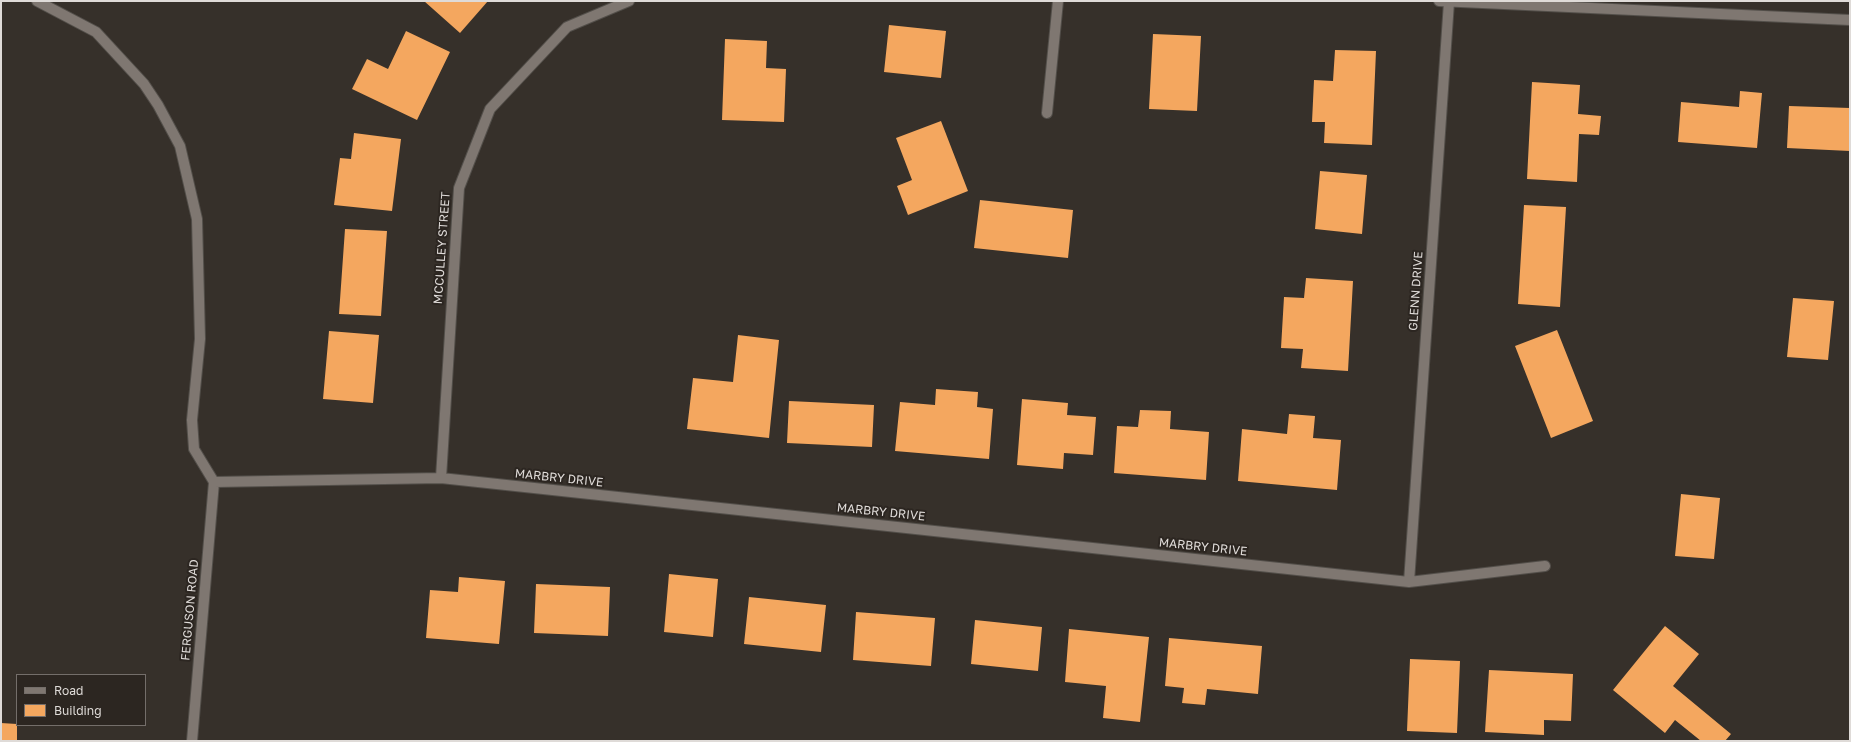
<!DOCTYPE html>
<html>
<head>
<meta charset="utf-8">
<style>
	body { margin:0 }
	#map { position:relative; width:1851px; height:742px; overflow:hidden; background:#36302a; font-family:"Golos Text",sans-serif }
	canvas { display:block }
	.frame { position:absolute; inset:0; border:2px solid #dfdbd8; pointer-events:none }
	.legend { position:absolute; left:16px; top:674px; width:130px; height:52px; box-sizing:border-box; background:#2c2621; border:1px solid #746e6a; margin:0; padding:5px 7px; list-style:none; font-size:12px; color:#dfdbd8 }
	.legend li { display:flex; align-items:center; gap:8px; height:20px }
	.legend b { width:20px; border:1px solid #746e6a }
</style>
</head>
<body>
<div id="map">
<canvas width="1851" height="742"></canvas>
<div class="frame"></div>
<ul class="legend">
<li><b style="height:5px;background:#7f7771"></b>Road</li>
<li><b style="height:11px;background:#f4a75f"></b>Building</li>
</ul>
</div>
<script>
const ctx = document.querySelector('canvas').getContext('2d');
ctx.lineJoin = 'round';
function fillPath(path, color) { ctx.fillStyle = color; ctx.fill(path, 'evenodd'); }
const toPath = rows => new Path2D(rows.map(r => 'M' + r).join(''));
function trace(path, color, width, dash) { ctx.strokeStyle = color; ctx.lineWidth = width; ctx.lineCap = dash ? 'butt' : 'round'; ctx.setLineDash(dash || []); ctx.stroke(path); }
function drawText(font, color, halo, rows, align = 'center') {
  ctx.font = font + ' "Golos Text",sans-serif'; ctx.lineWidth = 4; ctx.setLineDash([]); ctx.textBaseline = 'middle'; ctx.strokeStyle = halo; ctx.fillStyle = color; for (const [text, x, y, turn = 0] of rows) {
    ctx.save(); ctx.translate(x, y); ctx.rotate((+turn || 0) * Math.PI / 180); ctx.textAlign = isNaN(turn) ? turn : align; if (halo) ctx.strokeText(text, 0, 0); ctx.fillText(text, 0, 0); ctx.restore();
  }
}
fillPath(toPath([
	[424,1,488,1,460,33],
	[889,25,946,31,941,78,884,72],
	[406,31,450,52,417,120,352,89,367,59,388,69],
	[1153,34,1201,36,1197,111,1149,109],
	[725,39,767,41,766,68,786,69,784,122,722,120],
	[1335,50,1376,51,1372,145,1324,143,1325,122,1312,122,1314,80,1333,81],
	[1532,82,1580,85,1578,114,1601,116,1599,135,1579,134,1577,182,1527,179],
	[1740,91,1762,93,1757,148,1678,142,1681,102,1739,107],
	[1789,106,1850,108,1850,151,1787,148],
	[941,121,968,191,908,215,897,186,912,180,896,138],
	[354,133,401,139,392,211,334,205,340,158,351,159],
	[1320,171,1367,175,1362,234,1315,229],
	[980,200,1073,210,1068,258,974,248],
	[1524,205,1566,207,1560,307,1518,304],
	[345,229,387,231,381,316,339,314],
	[1306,278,1353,281,1348,371,1301,368,1303,349,1281,348,1284,297,1304,298],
	[1793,298,1834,301,1828,360,1787,357],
	[1557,330,1593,421,1551,438,1515,346],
	[329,331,379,335,373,403,323,399],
	[738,335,779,340,769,438,687,429,693,378,733,382],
	[936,389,978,392,977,407,993,409,989,459,895,451,900,402,935,405],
	[1022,399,1068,403,1067,415,1096,417,1093,455,1064,453,1063,469,1017,465],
	[789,401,874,405,872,447,787,443],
	[1140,410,1171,411,1170,429,1209,432,1206,480,1114,473,1117,426,1138,427],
	[1289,414,1315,416,1313,438,1341,440,1337,490,1238,481,1242,429,1287,434],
	[1681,494,1720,498,1714,559,1675,556],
	[669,574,718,579,713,637,664,632],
	[459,577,505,581,499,644,426,638,430,590,458,592],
	[536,584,610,587,608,636,534,633],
	[749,597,826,605,821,652,744,644],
	[856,612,935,618,931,666,853,660],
	[975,620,1042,627,1038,671,971,664],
	[1665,626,1699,654,1673,686,1731,734,1725,741,1701,741,1675,720,1665,733,1613,690],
	[1069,629,1149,637,1140,722,1103,718,1106,686,1065,682],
	[1169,638,1262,646,1258,694,1207,689,1205,705,1182,703,1184,688,1165,686],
	[1410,659,1460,661,1457,733,1407,731],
	[1489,670,1573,674,1571,721,1544,720,1544,735,1485,732],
	[1,723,17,724,17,741,1,741]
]), '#f4a75f');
const minor = toPath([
	[37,1,96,32,144,84,158,105,180,146,197,219,200,339,192,420,194,449,214,482],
	[1439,1,1850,20],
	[1047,113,1058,1],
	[441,478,459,188,490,109,567,27,629,1],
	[214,482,441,478,1409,582,1545,566],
	[1409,582,1449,2],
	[192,741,214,482]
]);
trace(minor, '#534f4a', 12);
trace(minor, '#7f7771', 10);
drawText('12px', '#dfdbd8', '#2c2621', [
	["MCCULLEY STREET",442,248,-86],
	["GLENN DRIVE",1416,291,-86],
	["MARBRY DRIVE",559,478,6],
	["MARBRY DRIVE",881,512,6],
	["MARBRY DRIVE",1203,547,6],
	["FERGUSON ROAD",190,610,-85]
]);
</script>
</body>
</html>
